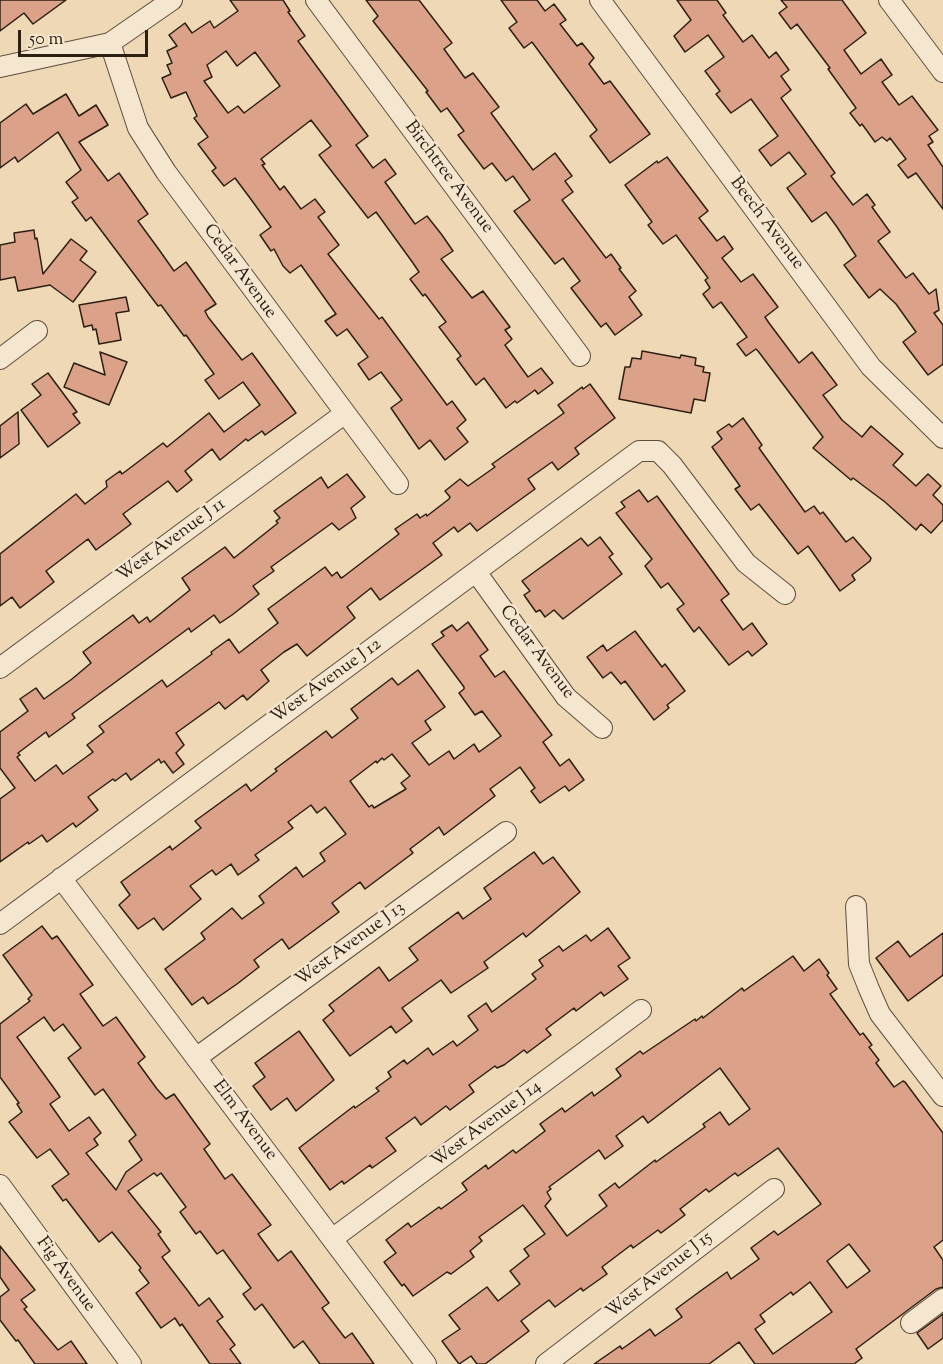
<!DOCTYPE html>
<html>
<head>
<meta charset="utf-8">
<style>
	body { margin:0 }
	#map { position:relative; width:943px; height:1364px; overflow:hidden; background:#efd8b6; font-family:"Sorts Mill Goudy",serif }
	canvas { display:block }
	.scale { position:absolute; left:18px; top:30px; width:130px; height:27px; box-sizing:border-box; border:3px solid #2d2013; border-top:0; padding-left:8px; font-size:18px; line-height:21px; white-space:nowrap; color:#2d2013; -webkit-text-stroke:4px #f5e6d0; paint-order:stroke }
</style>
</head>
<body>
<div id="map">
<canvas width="943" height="1364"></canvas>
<div class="scale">50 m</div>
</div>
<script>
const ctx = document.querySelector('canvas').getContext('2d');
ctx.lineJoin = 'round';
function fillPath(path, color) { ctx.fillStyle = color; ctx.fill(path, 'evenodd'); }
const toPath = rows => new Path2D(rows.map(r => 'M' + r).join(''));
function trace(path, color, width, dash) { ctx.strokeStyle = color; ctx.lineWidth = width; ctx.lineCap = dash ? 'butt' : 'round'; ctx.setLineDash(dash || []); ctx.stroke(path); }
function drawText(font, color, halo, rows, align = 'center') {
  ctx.font = font + ' "Sorts Mill Goudy",serif'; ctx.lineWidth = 4.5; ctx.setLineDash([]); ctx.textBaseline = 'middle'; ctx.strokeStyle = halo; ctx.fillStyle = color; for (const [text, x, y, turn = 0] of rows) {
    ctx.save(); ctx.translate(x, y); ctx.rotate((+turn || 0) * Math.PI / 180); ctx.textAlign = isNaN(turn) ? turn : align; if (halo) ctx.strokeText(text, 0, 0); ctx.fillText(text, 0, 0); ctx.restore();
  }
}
const building = toPath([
	[0,0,66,0,33,24,24,13,0,31,0,0],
	[230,0,283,0,290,11,288,12,305,36,298,41,368,136,356,145,373,168,385,159,396,174,385,182,415,224,427,216,442,235,453,251,441,259,472,298,483,291,510,327,505,330,512,339,505,345,528,377,541,368,553,383,538,394,535,390,517,403,515,401,506,408,484,378,476,385,457,359,461,356,439,327,446,322,425,294,423,296,410,279,419,272,413,263,376,212,368,218,319,155,331,146,311,120,261,159,265,164,262,165,280,190,284,186,301,209,315,199,325,212,318,217,339,245,328,254,379,319,382,317,447,405,452,401,466,420,457,428,468,442,445,460,430,440,419,449,391,408,402,400,381,372,369,380,358,364,368,357,347,329,337,336,325,321,336,314,301,265,290,273,283,266,274,249,271,251,260,235,271,227,250,198,235,178,224,186,212,171,216,168,198,144,208,137,194,118,197,116,186,92,171,98,162,78,171,74,167,65,172,63,167,51,177,46,169,35,185,23,192,33,210,21,214,28,238,11,230,0],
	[226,51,237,66,255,52,280,86,244,113,238,106,228,113,204,81,212,77,207,65,226,51],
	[366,0,419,0,452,43,444,49,465,78,473,73,499,107,491,113,533,170,555,153,572,176,565,181,573,192,562,200,606,258,611,254,621,268,619,269,636,291,629,297,642,315,615,335,606,323,601,327,571,288,580,281,563,258,555,264,514,211,530,200,513,176,506,181,492,163,484,169,458,135,464,131,447,108,441,112,426,92,428,91,373,21,378,16,366,0],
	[501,0,537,0,545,11,554,4,566,20,560,24,577,46,582,43,594,58,589,64,604,84,610,81,650,134,610,163,590,136,597,130,532,42,524,48,509,28,517,22,501,0],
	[677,0,717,0,726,13,723,15,743,42,752,35,769,58,776,52,789,70,781,76,791,90,781,98,835,173,831,176,853,205,867,194,875,205,872,207,890,232,878,241,906,278,913,273,929,294,936,289,939,310,934,313,943,325,943,364,928,375,903,342,916,332,896,304,880,289,869,298,844,265,856,256,837,227,826,212,812,222,787,188,806,174,789,152,771,166,759,150,778,136,751,99,731,113,716,94,720,91,705,71,724,57,708,35,685,52,674,36,691,20,677,0],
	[781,0,842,0,866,33,844,50,861,74,881,59,892,75,882,82,899,105,912,96,938,130,929,136,933,142,928,145,943,167,943,209,916,173,908,178,898,165,906,159,890,138,887,141,882,137,875,142,862,124,860,126,850,113,856,108,828,69,830,68,797,24,791,29,779,13,787,7,781,0],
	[66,94,79,116,96,105,108,125,79,142,108,181,119,173,148,214,138,221,160,251,174,271,186,262,216,304,205,311,208,317,242,360,252,353,296,413,265,435,262,431,248,441,246,439,220,460,212,449,185,471,192,480,177,492,168,481,123,514,131,524,115,536,96,550,88,539,46,571,54,582,20,608,12,597,0,606,0,554,76,494,85,504,107,487,106,481,120,471,122,474,163,443,167,447,209,413,224,432,260,405,243,382,219,399,205,380,214,374,186,335,184,336,161,305,158,306,91,217,86,221,72,202,78,198,66,182,81,170,58,132,18,162,15,157,0,168,0,123,26,104,33,114,66,94],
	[667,157,708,211,699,218,717,241,724,236,733,249,722,258,741,282,753,274,778,307,765,317,769,323,799,363,812,352,837,385,823,395,842,420,862,437,871,426,903,454,893,465,916,486,928,474,941,486,933,495,943,505,943,520,931,533,921,524,916,530,885,502,853,478,851,480,813,448,823,437,758,351,756,349,746,356,737,344,747,337,721,302,713,308,703,294,710,288,705,280,708,278,676,235,663,244,648,225,652,222,625,185,657,161,658,163,667,157],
	[34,230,35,239,37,238,43,274,71,239,87,251,80,260,96,272,73,302,50,285,18,291,15,277,0,280,0,245,15,242,14,233,34,230],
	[126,297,129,311,116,313,121,340,99,344,96,329,93,330,92,325,84,327,79,305,126,297],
	[642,351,680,358,681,355,696,358,695,365,704,367,703,372,710,373,705,401,694,399,691,413,619,399,625,367,630,367,632,358,641,359,642,351],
	[100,352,127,362,109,405,64,387,74,363,105,375,100,352],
	[48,373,77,412,73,414,80,423,48,447,21,410,41,395,32,384,48,373],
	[590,384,615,418,575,448,579,454,558,470,552,462,528,479,535,489,477,531,470,523,458,532,454,527,433,543,442,555,380,600,371,588,347,607,355,618,307,656,297,644,284,652,261,670,269,681,247,700,243,695,225,709,219,702,176,733,184,745,176,753,184,764,173,773,164,761,161,763,159,759,131,780,126,773,115,781,113,779,88,797,98,810,76,827,73,823,47,842,42,835,29,844,28,842,0,862,0,799,15,788,0,768,0,732,28,711,20,699,36,688,44,699,72,679,91,663,83,652,133,615,139,623,147,617,150,622,190,590,182,578,225,547,234,558,278,523,276,521,280,518,274,511,321,477,328,488,347,474,365,497,351,508,356,518,339,530,332,523,271,567,274,571,253,586,259,594,232,615,220,623,214,615,191,632,189,628,72,714,75,718,49,737,46,732,18,753,20,755,17,757,35,781,56,765,63,774,93,752,87,745,104,732,99,726,162,680,167,687,212,654,211,652,229,639,239,653,278,623,268,609,325,567,332,576,337,572,341,578,343,577,399,534,395,529,417,514,420,518,426,514,427,516,449,499,450,497,445,491,460,479,468,486,495,467,492,464,564,413,558,405,582,387,583,389,590,384],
	[18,412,19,444,0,458,0,426,18,412],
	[743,418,762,445,759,448,805,512,814,506,820,514,823,512,846,542,853,537,871,558,870,561,852,575,855,580,840,591,808,546,798,554,759,504,751,510,735,489,740,486,712,447,722,439,717,432,729,424,732,427,743,418],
	[639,490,648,502,657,496,729,594,721,600,743,630,752,623,767,644,752,656,748,651,729,665,699,627,694,632,677,609,684,604,668,583,661,588,645,566,652,559,616,513,625,507,621,502,639,490],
	[600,537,613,554,609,557,622,574,563,619,554,610,545,617,540,610,536,612,524,595,530,591,522,581,581,538,588,546,600,537],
	[468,622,488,650,480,656,495,677,504,671,552,735,543,742,560,766,569,759,584,780,569,791,565,786,540,803,531,791,535,788,520,767,490,789,495,796,444,835,439,827,410,849,413,853,365,889,360,882,332,903,339,912,316,929,289,949,282,939,254,960,259,967,237,984,208,1004,203,997,192,1005,165,969,205,939,201,933,232,908,242,919,264,903,259,896,296,867,303,877,325,861,320,853,346,834,325,807,317,813,311,805,288,822,293,828,255,855,259,860,238,875,231,864,216,875,212,870,190,886,201,899,163,930,154,918,138,929,119,905,130,895,121,882,170,846,172,850,201,828,195,821,246,784,251,791,277,771,275,769,326,731,332,738,358,718,351,709,392,678,398,685,418,670,445,707,425,721,431,730,412,743,429,765,449,751,454,759,474,744,479,752,501,736,482,711,475,715,459,693,464,689,464,687,432,644,444,636,441,632,452,625,457,631,468,622],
	[392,754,410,776,401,783,406,789,374,808,372,805,369,807,350,781,376,761,377,763,382,758,384,760,392,754],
	[635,631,662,667,665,664,685,691,667,705,669,708,654,720,625,681,621,684,611,672,603,678,587,657,603,645,607,651,635,631],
	[534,852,543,864,553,857,580,892,526,937,523,933,484,962,488,968,451,993,441,980,402,1008,412,1021,396,1033,391,1026,350,1056,323,1020,334,1011,329,1005,379,967,389,981,418,960,409,948,458,912,463,919,491,899,484,888,534,852],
	[42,926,52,939,57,936,93,985,80,994,103,1026,116,1017,145,1057,138,1063,157,1089,166,1099,174,1094,210,1144,204,1149,225,1179,232,1174,271,1225,258,1234,278,1261,291,1251,329,1303,322,1308,345,1338,352,1333,374,1364,320,1364,303,1341,294,1348,262,1304,255,1310,243,1294,251,1288,223,1250,217,1254,200,1231,196,1234,180,1212,186,1207,161,1173,157,1176,154,1173,128,1191,161,1232,158,1234,170,1251,162,1257,188,1291,199,1306,209,1298,223,1317,217,1321,235,1345,230,1349,241,1364,210,1364,182,1324,180,1326,175,1318,161,1328,136,1293,149,1283,139,1270,141,1268,112,1232,99,1242,66,1199,63,1201,52,1186,69,1174,50,1149,37,1158,9,1122,22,1112,17,1104,19,1103,0,1077,0,1024,30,1001,28,999,32,995,3,955,42,926],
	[44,1017,54,1031,63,1024,81,1048,68,1058,95,1095,103,1089,136,1135,129,1141,142,1160,126,1172,116,1190,86,1153,98,1145,94,1139,101,1133,89,1117,69,1131,50,1104,60,1097,56,1091,17,1037,44,1017],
	[608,928,630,958,618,966,628,979,604,996,601,992,576,1011,574,1008,546,1029,551,1035,527,1053,524,1050,504,1065,497,1068,495,1066,469,1085,474,1092,450,1110,446,1106,421,1125,415,1117,386,1138,396,1151,372,1168,370,1165,344,1184,342,1181,330,1190,299,1148,354,1106,355,1108,379,1091,376,1088,391,1077,388,1072,404,1060,407,1064,428,1048,433,1055,453,1041,457,1046,478,1030,468,1016,486,1003,492,1012,536,979,532,974,543,966,539,960,559,946,563,951,586,935,591,941,608,928],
	[943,933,943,975,908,1001,876,958,898,941,910,957,943,933],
	[793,956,804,971,819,959,829,973,827,975,837,989,830,994,860,1035,863,1033,872,1045,869,1047,879,1060,876,1063,894,1087,903,1081,905,1082,943,1133,943,1240,934,1247,943,1260,943,1287,936,1289,856,1349,862,1358,854,1364,755,1364,739,1342,709,1364,594,1364,620,1346,622,1349,650,1329,655,1336,682,1317,676,1309,699,1292,727,1272,731,1279,759,1259,751,1248,774,1231,778,1235,821,1204,778,1148,738,1176,735,1173,709,1192,706,1189,680,1209,685,1215,661,1233,658,1230,633,1248,631,1245,602,1267,607,1274,583,1291,581,1288,555,1307,549,1300,521,1321,529,1331,485,1364,477,1364,471,1356,459,1364,442,1341,460,1329,449,1315,487,1287,498,1301,520,1284,510,1271,529,1256,524,1249,545,1234,523,1205,479,1237,482,1241,470,1251,474,1257,451,1274,447,1272,413,1296,404,1284,402,1286,384,1262,396,1253,386,1240,408,1223,411,1227,439,1207,441,1209,467,1190,462,1183,486,1165,488,1169,513,1150,516,1153,545,1131,540,1124,562,1108,565,1112,592,1092,594,1096,621,1076,616,1069,640,1051,643,1054,695,1019,696,1021,702,1016,703,1018,742,988,744,991,793,956],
	[720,1068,750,1109,729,1125,720,1112,703,1124,705,1127,656,1162,655,1160,619,1188,615,1183,599,1195,607,1206,567,1236,545,1206,551,1199,547,1192,551,1189,549,1187,599,1150,605,1159,623,1146,616,1136,643,1116,648,1123,720,1068],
	[849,1244,870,1271,847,1288,827,1261,849,1244],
	[810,1282,832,1312,773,1354,755,1329,765,1322,760,1315,791,1292,793,1295,810,1282],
	[299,1031,334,1080,296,1111,287,1098,271,1110,253,1086,265,1077,255,1063,299,1031],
	[0,1246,35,1290,21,1300,27,1307,24,1309,58,1350,71,1341,87,1364,35,1364,18,1340,16,1341,0,1320,0,1297,9,1290,0,1277,0,1246],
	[943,1314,943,1338,928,1349,917,1333,943,1314]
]);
fillPath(building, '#dba189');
trace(building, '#2d2013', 1.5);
const minor = toPath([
	[316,0,580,356],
	[600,0,871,367,943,438],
	[889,0,943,72],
	[110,43,138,128,166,172,398,484],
	[0,67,110,43,172,0],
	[0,359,37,331],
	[476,572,566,697,602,728],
	[0,668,344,414],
	[61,878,426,1364],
	[856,906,859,964,869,989,880,1014,943,1096],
	[0,924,639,451,658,451,672,465,746,563,785,594],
	[196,1058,506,832],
	[0,1185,131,1364],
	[332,1239,641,1010],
	[911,1323,943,1299],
	[546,1364,774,1189]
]);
trace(minor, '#5e4e3c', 22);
trace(minor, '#f5e6d0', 20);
drawText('18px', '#2d2013', '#f5e6d0', [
	["Birchtree Avenue",448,178,53],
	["Beech Avenue",766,224,53],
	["Cedar Avenue",239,272,54],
	["West Avenue J 11",172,541,-36],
	["Cedar Avenue",536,653,53],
	["West Avenue J 12",327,682,-36],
	["West Avenue J 13",351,945,-36],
	["Elm Avenue",244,1121,53],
	["West Avenue J 14",487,1125,-37],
	["Fig Avenue",65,1275,54],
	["West Avenue J 15",660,1276,-38]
]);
</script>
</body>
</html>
